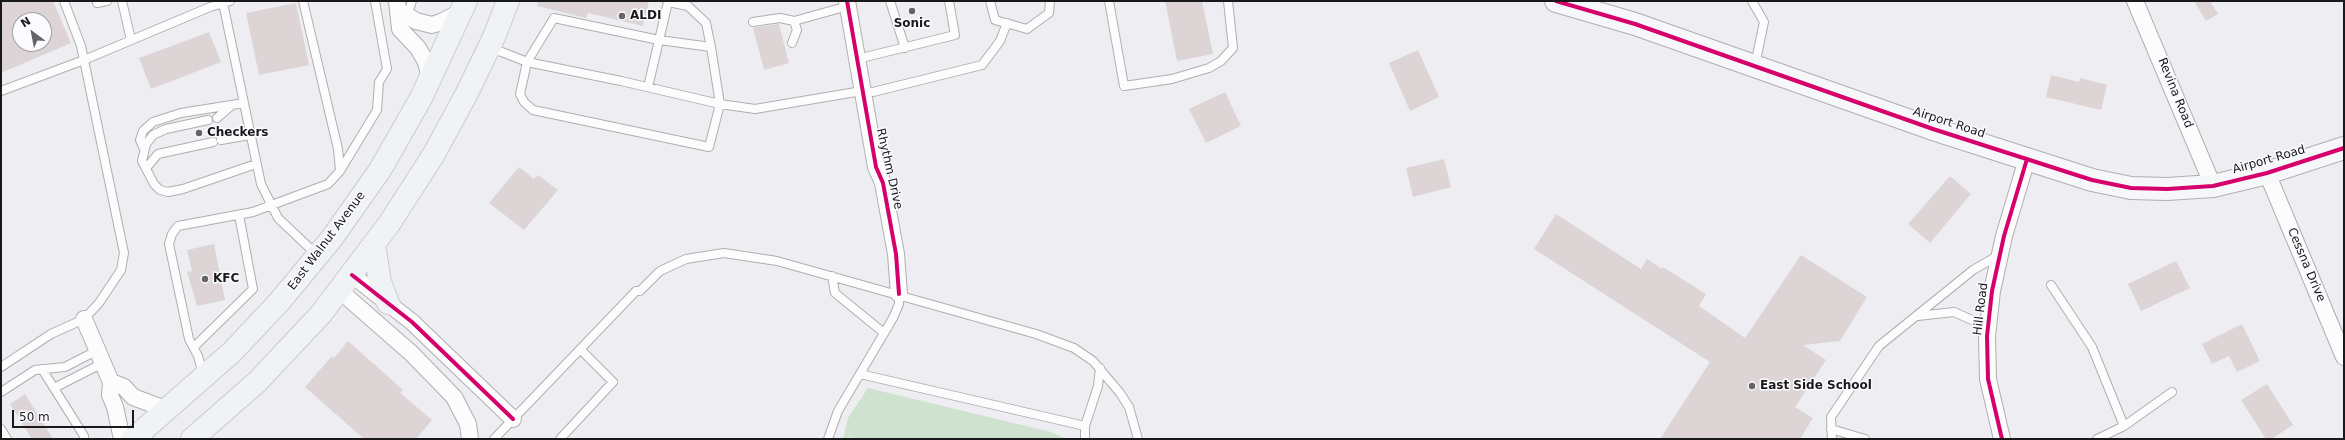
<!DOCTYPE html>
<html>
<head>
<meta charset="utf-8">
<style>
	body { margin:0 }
	#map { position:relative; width:2345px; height:440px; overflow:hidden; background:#eeeef2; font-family:"DejaVu Sans",sans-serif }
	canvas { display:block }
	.frame { position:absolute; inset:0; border:2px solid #19191b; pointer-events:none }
	.north { position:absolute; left:12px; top:12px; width:40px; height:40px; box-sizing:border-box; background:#fbfbff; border:1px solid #a1a1a4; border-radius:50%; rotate:328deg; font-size:11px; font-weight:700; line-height:16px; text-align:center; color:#19191b }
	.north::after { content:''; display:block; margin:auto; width:14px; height:18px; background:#646466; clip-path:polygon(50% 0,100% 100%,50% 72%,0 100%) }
	.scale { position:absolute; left:12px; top:410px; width:122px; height:18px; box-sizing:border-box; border:2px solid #19191b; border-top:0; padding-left:5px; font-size:12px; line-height:14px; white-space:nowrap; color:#19191b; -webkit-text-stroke:3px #fbfbff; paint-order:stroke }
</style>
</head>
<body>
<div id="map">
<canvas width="2345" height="440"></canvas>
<div class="frame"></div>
<div class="north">N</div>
<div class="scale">50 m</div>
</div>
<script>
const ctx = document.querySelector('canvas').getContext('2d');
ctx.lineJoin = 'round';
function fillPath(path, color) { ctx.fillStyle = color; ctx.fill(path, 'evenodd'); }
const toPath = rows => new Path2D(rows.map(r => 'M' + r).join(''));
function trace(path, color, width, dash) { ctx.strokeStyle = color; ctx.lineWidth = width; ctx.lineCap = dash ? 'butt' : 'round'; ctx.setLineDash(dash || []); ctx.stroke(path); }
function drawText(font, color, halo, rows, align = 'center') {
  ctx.font = font + ' "DejaVu Sans",sans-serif'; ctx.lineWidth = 3; ctx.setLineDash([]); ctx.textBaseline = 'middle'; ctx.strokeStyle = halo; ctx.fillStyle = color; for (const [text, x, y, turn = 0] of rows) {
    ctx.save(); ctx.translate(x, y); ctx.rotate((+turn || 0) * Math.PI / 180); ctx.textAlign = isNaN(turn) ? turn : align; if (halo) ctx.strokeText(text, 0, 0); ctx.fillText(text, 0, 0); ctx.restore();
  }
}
fillPath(toPath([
	[868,388,1051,432,1067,439,851,439,850,437,843,439,848,418]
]), '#cfe2d0');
fillPath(toPath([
	[1,1,53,1,71,43,1,73],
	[20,20,44,20,44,44,20,44],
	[538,1,649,1,643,26,588,13,586,18,537,6],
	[1165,1,1202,1,1213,54,1177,61],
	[2194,1,2210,1,2218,14,2206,21],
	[296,3,309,65,259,75,246,13],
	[779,24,789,63,764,70,753,28],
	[209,32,221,62,151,89,139,58],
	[1418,50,1439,97,1410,111,1389,63],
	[2051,75,2079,82,2080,78,2107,85,2101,110,2046,97],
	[1225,92,1241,126,1206,143,1189,109],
	[1444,159,1451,187,1413,197,1406,168],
	[519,167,534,179,538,175,558,190,524,230,489,203],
	[1950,176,1971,194,1930,243,1908,224],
	[1556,214,1641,269,1647,259,1662,269,1663,267,1706,294,1699,306,1745,338,1801,255,1867,297,1840,341,1803,345,1826,360,1795,407,1813,418,1800,439,1660,439,1710,362,1534,249],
	[214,244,225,300,197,306,187,272,192,271,187,250],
	[2176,261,2190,288,2141,311,2128,284],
	[2242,324,2260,361,2237,372,2229,356,2212,364,2202,344],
	[348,341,403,390,400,393,432,420,416,439,364,439,305,387,332,356,334,358],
	[2267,384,2293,425,2271,439,2266,439,2241,400],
	[25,394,53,439,32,439,10,404]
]), '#dcd4d5');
const lane = toPath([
	[64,1,81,46,84,60,210,7,230,1],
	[122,1,131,40],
	[303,1,338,149,340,171],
	[890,1,905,48],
	[990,1,995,20,1027,29,1049,13,1050,1],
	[1109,1,1124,86,1172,79,1209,68,1221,61,1233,48,1228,1],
	[1752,1,1764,22,1755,65],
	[97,3,107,1],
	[223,3,261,184,278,218,317,255],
	[407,16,412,1],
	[554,18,659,40,711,47,720,104,709,147,533,110,524,102,520,94,524,76,527,62,554,18],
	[753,22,780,18,794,21,848,6],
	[792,43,797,30,794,21],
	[489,49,502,52,527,62,621,81,720,104,755,109,862,91,873,92,982,65,1000,41,1007,23],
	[857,59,955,35,949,1],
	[648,87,668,2,688,6,706,23,711,47],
	[1,91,84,60,124,253,121,270,99,303,84,319,51,334,1,367],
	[217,118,231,106],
	[208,120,166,129,153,135,146,144,142,161,154,184,160,190,168,192,183,189,256,164],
	[221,140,250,135],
	[144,149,140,140,143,131,153,122,181,113,244,103],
	[147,167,158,154,213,142],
	[832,276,835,293,884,333],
	[2051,285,2092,347,2124,426,2097,439],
	[1918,316,1954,312,1988,327],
	[194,347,253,289,239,215],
	[42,369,84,436,84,439],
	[203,374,198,356,189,339,169,244,172,234,178,226,253,212,328,184,340,171,377,110,379,82,387,69,375,1],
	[860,374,1085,426],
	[54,388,103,363],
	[1,392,35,370,65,367,98,350],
	[2124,426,2172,392],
	[1,429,7,439],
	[1831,429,1865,439],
	[494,439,636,291,640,291,660,271,686,259,724,253,777,261,1036,334,1074,348,1093,361,1120,393,1129,407,1138,439],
	[560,439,613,382,580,349],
	[828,439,838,411,893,318,899,304,899,294],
	[1085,439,1085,426,1098,386,1100,368],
	[1832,439,1831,417,1879,346,1973,270,1999,255]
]);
const street = toPath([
	[397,1,400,29,418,48,426,62,430,79],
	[847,1,876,167,883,183,896,254,899,294],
	[2135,1,2213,186],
	[399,11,416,21,432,25,441,22,461,12],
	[2267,173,2344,357],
	[352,275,412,322,513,419],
	[339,290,411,353,454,397,468,424,470,439],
	[84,319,111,382,110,395,115,407,122,439],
	[111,382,124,387,133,397,168,410],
	[2002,439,1988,379,1987,336,1992,291,2004,236,2027,159]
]);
const secondary = toPath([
	[1556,1,1635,24,1933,129,2092,180,2131,188,2167,189,2213,186,2267,173,2344,148]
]);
const primary = toPath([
	[374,245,380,282,388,303],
	[133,439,232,352,280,301,332,238,380,170,421,98,466,1],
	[192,439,257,382,321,314,389,224,434,154,467,93,494,37,508,1]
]);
trace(lane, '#afafb2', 10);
trace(street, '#afafb2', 18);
trace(secondary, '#afafb2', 24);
trace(primary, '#cbcbcd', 24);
trace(lane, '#fcfcfd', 8);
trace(street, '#fcfcfd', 16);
trace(secondary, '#f6f7f9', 22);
trace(primary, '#f0f3f5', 22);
trace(toPath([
	[847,1,876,167,883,183,896,254,899,294],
	[1556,1,1635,24,1933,129,2092,180,2131,188,2167,189,2213,186,2267,173,2344,148],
	[352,275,412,322,513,419],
	[2002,439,1988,379,1987,336,1992,291,2004,236,2027,159]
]), '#d6006c', 4);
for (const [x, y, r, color] of [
	[912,11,4,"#646466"],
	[622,16,4,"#646466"],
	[199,133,4,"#646466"],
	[205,279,4,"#646466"],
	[1752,386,4,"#646466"]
]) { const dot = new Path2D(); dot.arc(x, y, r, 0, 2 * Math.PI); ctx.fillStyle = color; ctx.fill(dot); trace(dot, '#fbfbff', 1.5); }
drawText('bold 12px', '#19191b', '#fbfbff', [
	["ALDI",630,16],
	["Sonic",912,24,"center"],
	["Checkers",207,133],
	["KFC",213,279],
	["East Side School",1760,386]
], 'left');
drawText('12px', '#19191b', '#fbfbff', [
	["Revina Road",2175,93,68],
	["Airport Road",1949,123,18],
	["Airport Road",2269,160,-16],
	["Rhythm Drive",889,169,77],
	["East Walnut Avenue",327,241,-53],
	["Cessna Drive",2306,265,67],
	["Hill Road",1981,309,-83]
]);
</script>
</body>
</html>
